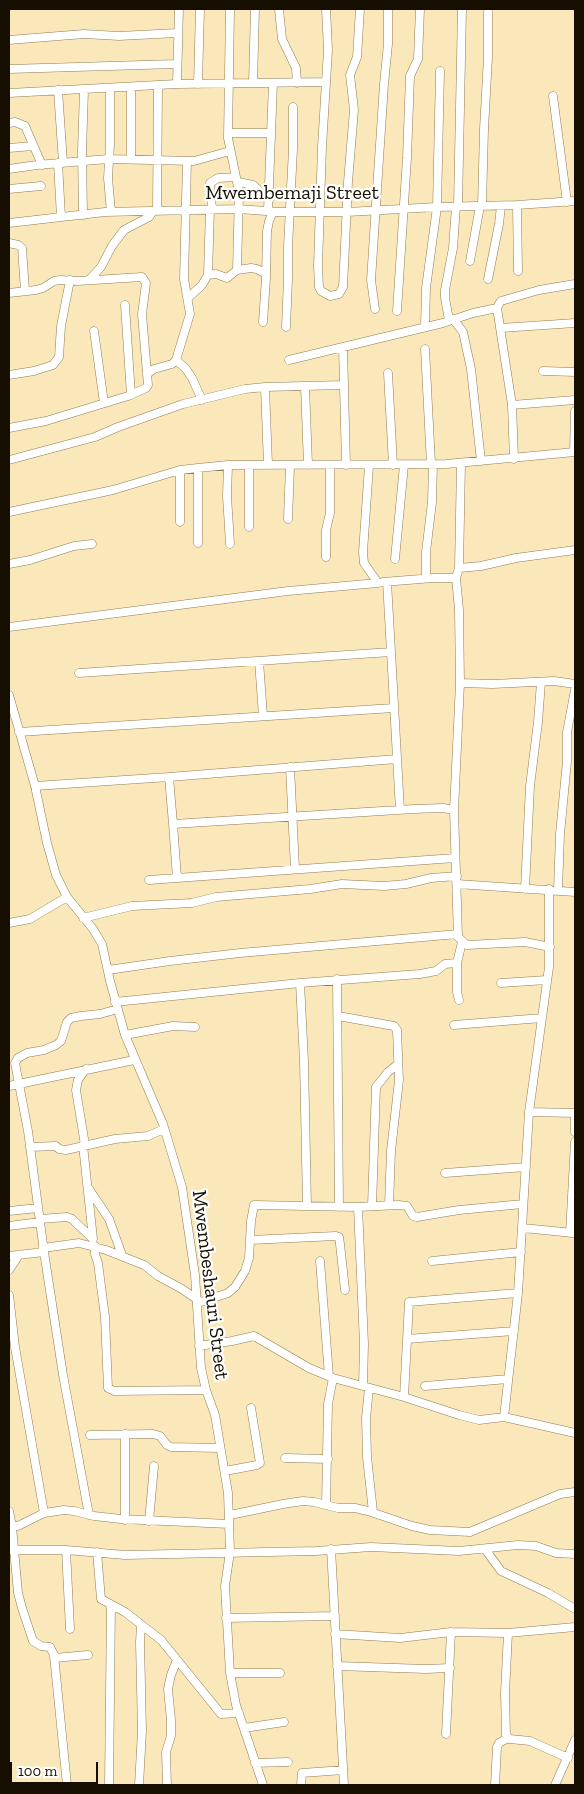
<!DOCTYPE html>
<html>
<head>
<meta charset="utf-8">
<style>
	body { margin:0 }
	#map { position:relative; width:584px; height:1794px; overflow:hidden; background:#fbe8ba; font-family:"Zilla Slab",serif }
	canvas { display:block }
	.frame { position:absolute; inset:0; border:10px solid #160f01; pointer-events:none }
	.scale { position:absolute; left:10px; top:1762px; width:88px; height:22px; box-sizing:border-box; border:2px solid #160f01; border-top:0; padding-left:6px; font-size:15px; line-height:18px; white-space:nowrap; color:#160f01; -webkit-text-stroke:4px #fff; paint-order:stroke }
</style>
</head>
<body>
<div id="map">
<canvas width="584" height="1794"></canvas>
<div class="frame"></div>
<div class="scale">100 m</div>
</div>
<script>
const ctx = document.querySelector('canvas').getContext('2d');
ctx.lineJoin = 'round';
const toPath = rows => new Path2D(rows.map(r => 'M' + r).join(''));
function trace(path, color, width, dash) { ctx.strokeStyle = color; ctx.lineWidth = width; ctx.lineCap = dash ? 'butt' : 'round'; ctx.setLineDash(dash || []); ctx.stroke(path); }
function drawText(font, color, halo, rows, align = 'center') {
  ctx.font = font + ' "Zilla Slab",serif'; ctx.lineWidth = 4.5; ctx.setLineDash([]); ctx.textBaseline = 'middle'; ctx.strokeStyle = halo; ctx.fillStyle = color; for (const [text, x, y, turn = 0] of rows) {
    ctx.save(); ctx.translate(x, y); ctx.rotate((+turn || 0) * Math.PI / 180); ctx.textAlign = isNaN(turn) ? turn : align; if (halo) ctx.strokeText(text, 0, 0); ctx.fillText(text, 0, 0); ctx.restore();
  }
}
const minor = toPath([
	[230,9,228,138,239,192,237,270],
	[279,9,282,39,296,68,297,83],
	[326,9,328,50,322,147,318,266,319,287,321,291,330,296,339,294,343,287,348,182,354,110,350,75,357,57,360,9],
	[9,40,84,34,119,36,177,33],
	[9,69,176,64],
	[253,83,255,9],
	[177,84,179,9],
	[198,84,200,9],
	[110,89,110,144,108,178,111,212],
	[58,90,63,163],
	[9,93,177,84,325,82],
	[553,96,567,202],
	[9,123,15,122,25,126,42,165],
	[228,133,271,133],
	[9,148,33,146],
	[131,159,131,87],
	[58,163,61,217],
	[9,169,37,165,108,159,194,161,230,151],
	[238,182,253,185,269,200],
	[9,189,41,186],
	[517,205,518,271],
	[458,206,462,9],
	[482,206,484,129,488,57,488,12],
	[212,209,210,183,218,178,236,177],
	[157,211,158,86],
	[268,211,273,83],
	[83,215,82,151,84,90],
	[9,223,105,212,239,209,279,212,347,212,437,207,517,205,575,201],
	[9,243,18,245,22,248,25,291],
	[470,261,480,206],
	[208,275,216,274,227,278,237,270,251,268,257,269,266,274],
	[488,279,499,224,501,206],
	[89,280,101,267,112,246,124,230,149,217,153,211],
	[9,293,36,290,43,288,54,281,60,280,78,281,142,277,146,283,142,314,148,385,146,388,128,396,46,421,9,428],
	[188,298,202,285,208,275,210,209],
	[125,305,131,395],
	[375,309,371,280,384,84,388,44,388,9],
	[397,311,407,158,410,76,418,59,420,9],
	[453,319,463,332,471,369,481,461],
	[449,320,445,298,445,290,453,248,456,206],
	[263,322,266,278,267,231,269,221,273,212],
	[286,327,288,279,288,247,293,149,293,107],
	[425,327,426,288,437,207,440,71],
	[501,328,575,323],
	[94,331,104,403],
	[343,347,346,465],
	[425,349,431,464],
	[176,360,186,369,192,378,202,400],
	[289,360,443,323,473,313,497,308],
	[543,371,575,372],
	[388,373,393,465],
	[147,374,154,369,172,364,176,360,190,314,184,279,187,161],
	[9,375,34,371,53,365,59,357,61,326,70,280],
	[305,386,308,465],
	[265,387,268,465],
	[512,405,575,400],
	[574,452,575,411],
	[514,459,512,405,497,308,499,304,501,301,539,290,575,284],
	[9,460,95,437,118,427,183,404,245,389,265,387,344,385],
	[461,463,459,568,456,578,459,610,460,683,454,810,458,937,467,945,525,942,550,947],
	[228,465,227,496,230,544],
	[198,468,198,543],
	[9,512,113,490,180,470,198,468,228,465,446,464,575,452],
	[288,519,290,466],
	[180,522,180,470],
	[249,527,249,465],
	[326,557,326,530,330,513,330,465],
	[395,559,404,465],
	[9,564,30,560,74,546,92,544],
	[459,568,481,566,516,558,575,550],
	[426,578,426,552,432,502,433,464],
	[383,582,433,578,456,578],
	[387,582,400,810],
	[9,627,288,591,378,583,364,563,363,552,369,466],
	[259,661,263,716],
	[79,673,391,652],
	[460,683,493,684,554,681,575,684],
	[9,695,35,786,47,843,56,875,67,897,93,929,102,944,110,981,125,1035,163,1124,182,1187,195,1275,201,1368,206,1390,215,1415,228,1493,230,1552,225,1586,230,1673,236,1705,263,1785],
	[19,732,394,708],
	[397,759,169,777,173,824,414,809,443,808,454,810],
	[290,767,295,869],
	[35,786,169,777],
	[173,824,177,878],
	[149,880,455,858],
	[457,884,575,892],
	[525,889,530,786,538,722,541,682],
	[558,890,560,834,567,761,567,732,575,690],
	[83,918,132,906,192,903,216,897,310,889,342,884,384,886,406,884,431,878,457,876],
	[9,923,30,919,67,897],
	[108,970,170,961,240,953,458,934],
	[337,979,339,1207],
	[300,983,304,1061,307,1205],
	[501,983,547,980],
	[459,1000,457,992,457,963,462,942],
	[115,1002,300,983,420,974,436,971,445,964,457,963],
	[338,1016,394,1026,397,1030,399,1080,391,1151,389,1205],
	[454,1025,542,1018],
	[125,1035,173,1026,195,1027],
	[9,1086,134,1060],
	[529,1112,575,1113],
	[575,1113,575,1132],
	[83,1145,93,1239],
	[85,1145,76,1090,78,1080,86,1069],
	[30,1147,56,1146,59,1149,66,1150,115,1139,148,1136,164,1129],
	[445,1173,526,1167],
	[89,1189,109,1219,122,1255],
	[372,1206,376,1087,388,1072,398,1064],
	[358,1207,364,1344,363,1386],
	[9,1211,38,1208],
	[40,1219,67,1217,72,1219,92,1238],
	[9,1226,40,1222],
	[523,1228,573,1233],
	[570,1233,575,1142],
	[250,1240,336,1236,339,1237,340,1244,345,1290],
	[95,1246,95,1254,98,1263,105,1317,108,1388,114,1391,206,1390],
	[43,1248,79,1243,106,1250,144,1265,158,1276,182,1289,198,1300],
	[9,1256,44,1252],
	[320,1261,329,1376],
	[432,1261,521,1252],
	[9,1270,19,1255],
	[9,1295,15,1347,44,1513],
	[198,1303,228,1293,235,1287,245,1271,249,1258,251,1221,254,1205,358,1207,399,1205,407,1206,413,1216,417,1217,459,1210,523,1204],
	[407,1339,514,1331],
	[199,1346,232,1341,254,1336,309,1368,333,1378,404,1397,459,1415,479,1420,504,1417,575,1433],
	[425,1386,508,1379],
	[369,1388,366,1418,367,1457,373,1512],
	[404,1397,409,1302,518,1293],
	[504,1417,518,1293,529,1112,549,967,549,889],
	[90,1435,153,1434,160,1436,167,1445,171,1447,220,1448],
	[285,1458,328,1459],
	[225,1471,257,1465,260,1463,251,1408],
	[326,1505,328,1404,333,1378],
	[9,1511,12,1527,18,1593,22,1608,33,1641,41,1646,50,1647,54,1655,67,1785],
	[89,1515,63,1375,44,1252,28,1131,15,1063,18,1058,27,1053,44,1050,56,1045,61,1041,67,1022,71,1018,81,1016,100,1014,118,1009],
	[230,1515,283,1504,303,1501,314,1502,338,1508,355,1508,368,1511,412,1526,430,1530,470,1532,560,1494,575,1492],
	[125,1520,125,1434],
	[149,1521,154,1466],
	[9,1526,18,1526,44,1513,64,1510,74,1511,94,1516,121,1519,229,1524],
	[331,1549,344,1785],
	[485,1549,501,1571,548,1593,575,1609],
	[9,1550,66,1550,125,1555,316,1551,371,1547,459,1551,518,1545,536,1546,556,1553,575,1554],
	[66,1550,70,1629],
	[97,1552,101,1599,125,1612,161,1640,221,1714,239,1713],
	[226,1618,335,1616],
	[508,1633,505,1693,506,1736,510,1739,530,1741,568,1758],
	[335,1634,400,1638,451,1632,508,1633,575,1627],
	[54,1658,88,1655],
	[337,1666,426,1669,450,1668],
	[230,1673,280,1673],
	[244,1728,284,1722],
	[446,1734,451,1632],
	[255,1763,288,1762],
	[109,1785,111,1605],
	[139,1785,142,1731,140,1642,141,1626],
	[167,1785,166,1752,171,1736,171,1720,168,1689,171,1675,177,1660],
	[301,1785,302,1773,343,1770],
	[495,1785,497,1747,499,1743,508,1738],
	[555,1785,575,1740]
]);
trace(minor, '#8e7d52', 9);
trace(minor, '#fff', 8);
drawText('20px', '#160f01', '#fff', [
	["Mwembemaji Street",292,193],
	["Mwembeshauri Street",210,1285,83]
]);
</script>
</body>
</html>
